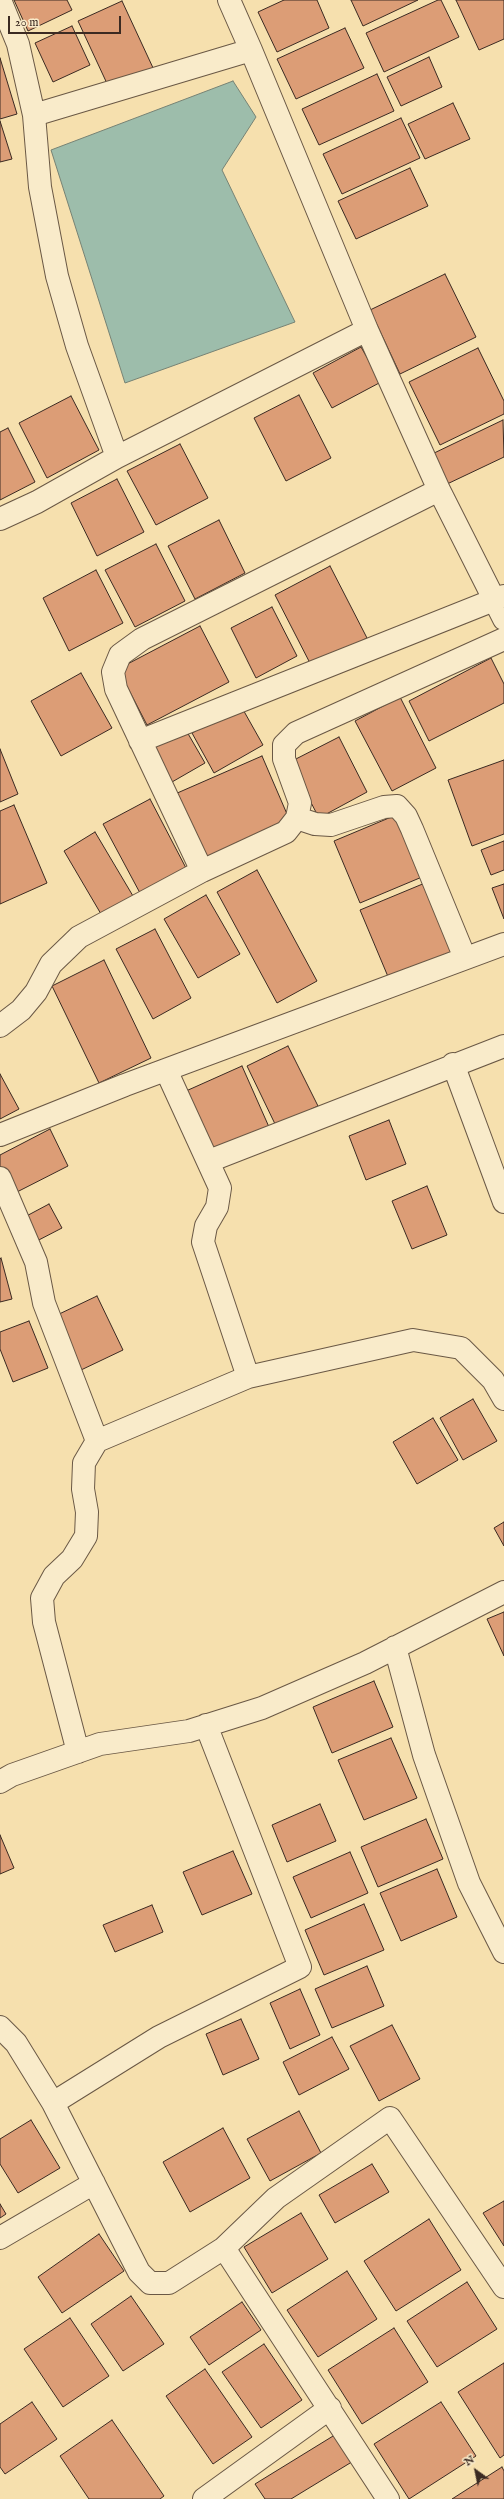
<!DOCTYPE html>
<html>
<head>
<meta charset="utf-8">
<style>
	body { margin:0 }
	#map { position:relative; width:504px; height:2499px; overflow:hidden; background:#f6e0ae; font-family:"IM FELL English",serif }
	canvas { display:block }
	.north { position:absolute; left:456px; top:2451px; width:40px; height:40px; -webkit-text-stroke:3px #f9ebca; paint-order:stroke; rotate:327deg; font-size:11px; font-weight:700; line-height:16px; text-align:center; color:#3b2a22 }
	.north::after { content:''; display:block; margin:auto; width:14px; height:18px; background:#3b2a22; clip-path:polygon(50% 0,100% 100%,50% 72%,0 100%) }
	.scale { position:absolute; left:8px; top:16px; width:113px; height:18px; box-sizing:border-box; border:2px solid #3b2a22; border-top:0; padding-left:5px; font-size:12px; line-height:14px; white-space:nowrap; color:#3b2a22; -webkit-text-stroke:3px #f9ebca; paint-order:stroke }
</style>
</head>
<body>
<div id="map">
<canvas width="504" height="2499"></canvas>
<div class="north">N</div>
<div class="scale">20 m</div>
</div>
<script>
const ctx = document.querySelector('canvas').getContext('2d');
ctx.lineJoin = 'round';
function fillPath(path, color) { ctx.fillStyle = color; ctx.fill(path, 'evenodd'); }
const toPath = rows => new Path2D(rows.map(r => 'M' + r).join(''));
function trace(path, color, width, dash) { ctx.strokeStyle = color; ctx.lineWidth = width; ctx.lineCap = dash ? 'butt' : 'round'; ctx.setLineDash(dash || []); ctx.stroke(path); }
const water = toPath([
	[233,81,256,117,222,170,295,322,125,383,51,150,233,81]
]);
fillPath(water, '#9dbdab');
trace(water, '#768274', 1);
const building = toPath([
	[14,0,67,0,72,10,28,31,14,0],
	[284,0,317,0,329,28,277,52,258,12,284,0],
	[351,0,418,0,363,26,351,0],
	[438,0,441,0,459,37,384,72,366,33,438,0],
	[456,0,504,0,504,39,479,50,456,0],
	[122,1,154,70,110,90,78,21,122,1],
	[72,26,90,65,53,82,35,43,72,26],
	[345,28,364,68,296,99,277,59,345,28],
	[429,57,442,87,401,106,387,77,429,57],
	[0,58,17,114,0,119,0,58],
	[377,74,394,111,319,145,302,109,377,74],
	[453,103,470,139,425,159,408,124,453,103],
	[401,118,420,158,342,194,323,154,401,118],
	[0,121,12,159,0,162,0,121],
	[410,168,428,206,356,239,338,201,410,168],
	[445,274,476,337,400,374,370,310,445,274],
	[361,347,381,382,332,408,313,373,361,347],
	[478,348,504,401,504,414,440,445,409,382,478,348],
	[299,395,331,458,286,481,254,418,299,395],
	[71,396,99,450,47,478,19,423,71,396],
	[503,420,504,457,445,485,430,455,503,420],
	[8,428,35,482,0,500,0,432,8,428],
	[180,444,208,498,156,525,127,471,180,444],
	[117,479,144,532,97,556,71,503,117,479],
	[219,520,245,573,195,599,168,546,219,520],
	[156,544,185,601,135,627,105,570,156,544],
	[330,566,367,638,312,667,275,595,330,566],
	[96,570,123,623,69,651,43,598,96,570],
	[272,607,297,656,256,678,231,628,272,607],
	[200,626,229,682,147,725,118,669,200,626],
	[491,658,504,684,504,703,429,741,409,701,491,658],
	[81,673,112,728,61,756,31,701,81,673],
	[400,697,436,768,392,791,355,721,400,697],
	[241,706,263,745,214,773,192,733,241,706],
	[183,725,205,763,172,782,149,743,183,725],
	[339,737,367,792,319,818,290,762,339,737],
	[0,749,18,794,0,802,0,749],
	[262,756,290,821,203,859,175,794,262,756],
	[504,760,504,834,472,846,448,780,504,760],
	[150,799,186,868,140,893,103,824,150,799],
	[14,805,47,883,0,904,0,811,14,805],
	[396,815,422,877,360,903,334,841,396,815],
	[95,832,133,896,101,914,64,851,95,832],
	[504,841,504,870,491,875,481,850,504,841],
	[257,870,317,981,277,1003,217,892,257,870],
	[425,883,454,951,389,979,360,910,425,883],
	[504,884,504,919,492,888,504,884],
	[206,895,240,954,198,978,164,919,206,895],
	[155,929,191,998,153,1019,116,949,155,929],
	[104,960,151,1058,99,1083,52,986,104,960],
	[288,1046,318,1106,276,1126,247,1066,288,1046],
	[242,1066,269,1127,213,1152,186,1091,242,1066],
	[0,1074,19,1109,0,1119,0,1074],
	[389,1120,406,1164,366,1180,349,1136,389,1120],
	[50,1129,68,1166,13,1194,0,1168,0,1155,50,1129],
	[427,1186,447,1235,412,1249,392,1201,427,1186],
	[49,1204,62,1228,31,1244,19,1220,49,1204],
	[1,1258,12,1299,0,1302,0,1259,1,1258],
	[97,1296,123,1350,81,1370,55,1316,97,1296],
	[29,1321,48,1368,13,1382,0,1349,0,1332,29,1321],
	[473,1399,497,1441,463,1460,440,1418,473,1399],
	[433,1418,458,1460,417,1484,393,1442,433,1418],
	[504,1522,504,1546,494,1528,504,1522],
	[504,1612,504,1656,487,1619,504,1612],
	[374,1681,393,1727,332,1753,313,1707,374,1681],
	[391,1738,417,1798,364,1820,338,1760,391,1738],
	[320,1804,336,1841,287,1862,272,1825,320,1804],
	[426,1819,443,1859,378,1887,361,1847,426,1819],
	[0,1835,14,1868,0,1874,0,1835],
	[233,1851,252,1894,202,1915,183,1872,233,1851],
	[350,1852,368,1893,311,1918,293,1877,350,1852],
	[437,1869,457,1917,401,1941,380,1893,437,1869],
	[364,1904,384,1950,324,1975,305,1930,364,1904],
	[152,1905,163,1932,115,1952,103,1925,152,1905],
	[367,1966,384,2006,332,2028,315,1989,367,1966],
	[300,1989,320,2035,290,2049,270,2003,300,1989],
	[241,2019,259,2059,223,2075,206,2034,241,2019],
	[392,2025,420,2079,379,2101,350,2046,392,2025],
	[332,2037,349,2069,299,2095,283,2062,332,2037],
	[299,2111,321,2153,270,2181,247,2139,299,2111],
	[31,2120,60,2168,18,2193,0,2164,0,2139,31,2120],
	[223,2128,250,2178,190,2212,163,2162,223,2128],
	[372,2164,389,2192,335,2223,319,2195,372,2164],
	[504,2201,504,2246,483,2213,504,2201],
	[0,2204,6,2214,0,2218,0,2204],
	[301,2213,328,2259,272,2293,244,2247,301,2213],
	[429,2219,461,2270,396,2311,364,2261,429,2219],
	[99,2234,124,2271,62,2313,38,2277,99,2234],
	[347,2271,377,2319,318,2357,287,2310,347,2271],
	[467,2282,497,2329,437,2367,407,2321,467,2282],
	[131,2296,164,2344,123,2371,91,2324,131,2296],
	[242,2302,261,2330,209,2365,190,2337,242,2302],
	[70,2318,109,2376,63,2407,24,2349,70,2318],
	[394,2328,428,2382,362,2424,328,2370,394,2328],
	[264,2344,302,2400,261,2428,222,2372,264,2344],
	[504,2363,504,2455,500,2458,458,2392,504,2363],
	[205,2369,252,2437,213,2464,166,2396,205,2369],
	[32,2402,57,2439,5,2474,0,2467,0,2424,32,2402],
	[441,2402,476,2456,409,2499,374,2444,441,2402],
	[112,2420,164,2496,160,2499,89,2499,60,2456,112,2420],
	[338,2433,355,2460,291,2499,265,2499,255,2484,338,2433],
	[502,2467,504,2471,504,2499,452,2499,502,2467]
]);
fillPath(building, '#dc9d76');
trace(building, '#3b2a22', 1);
const minor = toPath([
	[0,0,18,44,34,115,40,187,57,276,77,346,117,457,367,330,439,490,504,619],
	[229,0,251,50],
	[34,115,251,50,367,330],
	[0,519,37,502,117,457],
	[140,741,504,596],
	[297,818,315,824,331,825,384,807,397,806,406,816,412,829,465,958],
	[202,871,116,689,113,672,120,655,142,639,439,490],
	[0,1026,21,1010,36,992,51,964,79,937,202,871,286,832,297,818,300,803,284,759,284,745,296,733,504,639],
	[453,1064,504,1202],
	[166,1070,220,1188,217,1207,206,1226,203,1242,248,1377],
	[0,1135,125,1085,504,944],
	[209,1161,504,1046],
	[0,1178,36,1262,44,1303,97,1441,248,1377,413,1340,461,1348,493,1380,504,1399],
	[395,1647,424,1755,469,1883,504,1952],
	[78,1752,44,1622,42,1598,54,1576,72,1559,86,1536,87,1512,83,1489,84,1463,97,1441],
	[0,1782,12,1775,100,1744,189,1731,262,1708,365,1663,504,1592],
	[0,2027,16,2043,53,2103,139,2272,150,2283,169,2283,224,2248],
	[53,2103,159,2037,300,1967,206,1725],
	[0,2238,94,2183],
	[204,2499,330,2408],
	[388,2499,224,2248,276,2198,390,2118,504,2287]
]);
trace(minor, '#6a5845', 24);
trace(minor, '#f9ebca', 22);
</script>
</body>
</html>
